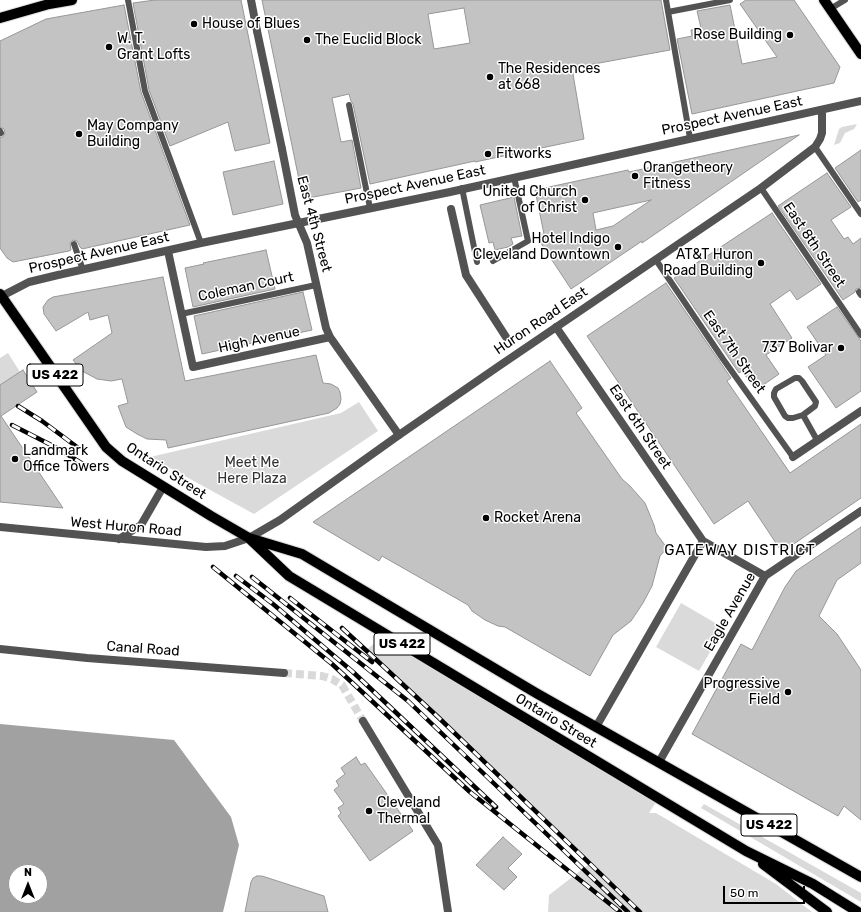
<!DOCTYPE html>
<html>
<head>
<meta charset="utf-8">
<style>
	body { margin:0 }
	#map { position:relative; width:861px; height:912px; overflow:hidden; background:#fff; font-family:Rubik,sans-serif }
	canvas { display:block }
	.north { position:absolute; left:8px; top:864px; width:40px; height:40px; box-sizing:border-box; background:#fff; border:1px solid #999; border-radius:50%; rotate:0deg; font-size:11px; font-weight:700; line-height:16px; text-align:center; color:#000 }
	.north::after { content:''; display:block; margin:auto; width:14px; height:18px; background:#000; clip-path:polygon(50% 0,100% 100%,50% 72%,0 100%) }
	.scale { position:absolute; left:723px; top:886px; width:82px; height:18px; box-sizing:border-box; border:2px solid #000; border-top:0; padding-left:5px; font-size:12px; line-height:14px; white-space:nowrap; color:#000; -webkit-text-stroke:3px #fff; paint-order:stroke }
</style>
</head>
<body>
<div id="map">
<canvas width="861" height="912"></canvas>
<div class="north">N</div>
<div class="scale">50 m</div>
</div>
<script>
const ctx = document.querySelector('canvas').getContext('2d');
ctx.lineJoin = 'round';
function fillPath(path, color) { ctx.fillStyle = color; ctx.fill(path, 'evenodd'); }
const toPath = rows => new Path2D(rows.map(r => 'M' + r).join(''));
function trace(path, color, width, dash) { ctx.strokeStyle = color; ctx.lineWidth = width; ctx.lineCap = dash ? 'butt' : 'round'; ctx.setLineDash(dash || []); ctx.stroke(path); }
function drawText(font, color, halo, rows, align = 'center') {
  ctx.font = font + ' Rubik,sans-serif'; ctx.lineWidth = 3; ctx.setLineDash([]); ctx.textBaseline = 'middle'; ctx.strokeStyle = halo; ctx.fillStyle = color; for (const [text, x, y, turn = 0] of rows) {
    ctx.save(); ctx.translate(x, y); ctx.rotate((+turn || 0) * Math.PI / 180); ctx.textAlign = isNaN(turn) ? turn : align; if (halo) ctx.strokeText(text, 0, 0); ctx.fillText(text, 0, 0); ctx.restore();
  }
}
fillPath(toPath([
	[857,124,854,129,845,133,840,143,834,145,839,129,842,127],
	[8,353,20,372,0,385,0,358],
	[359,402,378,431,254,514,150,457,341,413],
	[681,603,724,628,699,671,656,647],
	[386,635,658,799,649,813,656,813,776,884,812,912,548,912,549,895,589,864,366,650],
	[704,804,861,893,861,902,701,808]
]), '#dadada');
fillPath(toPath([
	[0,724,174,740,231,817,239,845,223,912,0,912],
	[16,872,40,872,40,896,16,896]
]), '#a1a1a1');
const building = toPath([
	[155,0,241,0,270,143,235,151,228,122,170,146,149,90,133,3,155,0],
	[262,0,661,0,670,50,572,68,584,139,475,162,475,161,370,184,353,104,351,101,349,94,332,98,341,142,352,140,361,188,303,199,262,0],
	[464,8,470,43,434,49,428,14,464,8],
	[746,0,794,0,840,67,834,83,692,114,677,39,692,36,691,30,701,28,697,11,730,5,742,64,777,57,740,4,746,0],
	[124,5,141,92,190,225,82,249,80,247,77,241,73,240,70,243,71,250,69,251,13,262,7,258,0,248,0,137,3,137,5,133,4,129,0,127,0,41,46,19,124,5],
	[799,135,642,243,642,241,571,289,542,245,540,235,544,234,535,190,628,170,629,172,799,135],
	[651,200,613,226,596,230,593,213,651,200],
	[861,150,861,200,858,202,835,168,861,150],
	[274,161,283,204,233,215,223,172,274,161],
	[827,173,851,207,831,220,844,239,848,237,853,244,861,238,861,288,856,289,855,292,843,300,778,206,827,173],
	[514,197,522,236,511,238,513,244,508,247,495,250,493,242,489,243,480,205,514,197],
	[772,213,821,284,797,300,790,290,770,304,792,338,766,355,779,374,756,390,742,371,739,373,674,278,772,213],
	[266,250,275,289,193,307,185,268,204,264,203,263,266,250],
	[163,277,185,381,316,355,323,383,331,384,338,388,340,392,341,399,340,404,337,408,329,413,168,448,166,440,147,439,137,434,126,427,118,406,128,403,122,379,111,381,97,379,82,371,73,360,112,333,108,315,90,320,88,312,56,331,44,314,43,307,48,300,53,297,163,277],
	[666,283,731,378,727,381,790,473,861,424,861,498,782,552,748,501,714,524,587,336,666,283],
	[303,292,312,330,202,354,194,316,303,292],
	[837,307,861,341,861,391,836,408,808,367,826,355,807,327,837,307],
	[550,361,582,408,576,413,622,479,630,486,645,503,654,525,656,533,667,548,660,556,652,586,643,603,631,621,613,635,590,676,505,627,498,626,485,620,472,611,468,605,382,556,379,561,313,522,550,361],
	[23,370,37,392,1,416,63,508,0,502,0,385,23,370],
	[861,527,861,563,837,580,819,616,837,634,861,670,861,820,844,806,838,816,692,734,741,644,752,650,785,587,796,571,861,527],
	[356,757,361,765,365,763,413,831,370,861,338,816,341,813,338,808,344,804,334,790,339,786,336,781,345,774,341,768,356,757],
	[503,837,522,854,508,868,517,877,504,890,476,865,503,837],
	[257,876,262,876,324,896,328,912,245,912,251,882,253,878,257,876]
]);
fillPath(building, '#c3c3c3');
trace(building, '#979797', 1);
trace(toPath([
	[284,673,322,676,332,679,342,685,363,721]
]), '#d9d9d9', 8, [8, 4]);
const primary = toPath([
	[824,0,861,54],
	[0,18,49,4,72,0],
	[0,294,106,447,122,461,211,516,249,538,302,554,536,693,861,877],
	[250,539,289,576,746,851,813,884,858,912],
	[763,864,827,912]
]);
trace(primary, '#dbdbdb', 12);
trace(toPath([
	[128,0,145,91,201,243],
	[666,0,690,138],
	[830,9,845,0],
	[668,12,730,0],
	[349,105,370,208],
	[0,131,1,133],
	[815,147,861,214],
	[462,188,477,262],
	[761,188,861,335],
	[74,244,83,270],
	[656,260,723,359,793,457],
	[493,261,528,241,514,177],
	[859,292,861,295],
	[181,314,316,285],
	[803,415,815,406,816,402,802,381,799,378,795,378,776,389,774,393,774,397,785,416,788,418,793,418,803,415,817,440]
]), '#535353', 6);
trace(toPath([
	[257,31,282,149],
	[451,209,466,275,506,337]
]), '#535353', 8);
trace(toPath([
	[251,0,257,31],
	[282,149,295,215,307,243,326,328,330,337,399,435],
	[168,251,193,367,330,337],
	[556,327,703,541,765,576],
	[793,457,861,411],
	[596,727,703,541],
	[659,762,765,576,861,511]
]), '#535353', 8);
trace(toPath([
	[0,297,29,282,58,275,201,243,450,192,861,101],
	[0,527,206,547,225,546,249,538,280,520,399,435,499,366,761,188,815,147,820,139,822,133,822,110],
	[119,539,141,525,163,487],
	[0,649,87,658,284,673],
	[363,721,438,845,448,912]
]), '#535353', 8);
trace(primary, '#000', 10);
const rail = toPath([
	[18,406,42,421,77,447],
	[12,425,57,448,86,466],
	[213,567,332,664,470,792,620,912],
	[236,576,273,604,353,672,496,807],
	[252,577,408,701,628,912],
	[290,598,372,662],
	[342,628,438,717,640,912]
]);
trace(rail, '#000', 4.5);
trace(rail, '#fff', 3, [9]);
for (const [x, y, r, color] of [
	[194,24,4,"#000"],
	[790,35,4,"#000"],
	[307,40,4,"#000"],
	[109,47,4,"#000"],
	[490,77,4,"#000"],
	[79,134,4,"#000"],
	[488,154,4,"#000"],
	[635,176,4,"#000"],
	[585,200,4,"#000"],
	[618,247,4,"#000"],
	[761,263,4,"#000"],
	[841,348,4,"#000"],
	[15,459,4,"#000"],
	[486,518,4,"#000"],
	[788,692,4,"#000"],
	[369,811,4,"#000"]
]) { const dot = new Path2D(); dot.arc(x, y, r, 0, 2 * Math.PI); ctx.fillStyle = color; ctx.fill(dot); trace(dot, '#fff', 1.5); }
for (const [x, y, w] of [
	[55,375,56],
	[402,644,56],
	[769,825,56]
]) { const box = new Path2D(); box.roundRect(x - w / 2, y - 11, w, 22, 3); ctx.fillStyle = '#fff'; ctx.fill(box); trace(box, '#000', 1); }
drawText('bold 13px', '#000', null, [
	["US 422",55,375],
	["US 422",402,644],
	["US 422",769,825]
]);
drawText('14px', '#000', '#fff', [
	["House of Blues",202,24],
	["Rose Building",782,35,"right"],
	["W. T.",117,39],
	["Grant Lofts",117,55],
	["The Euclid Block",315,40],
	["The Residences",498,69],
	["at 668",498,85],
	["May Company",87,126],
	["Building",87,142],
	["Fitworks",496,154],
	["Orangetheory",643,168],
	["Fitness",643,184],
	["United Church",577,192,"right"],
	["of Christ",577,208,"right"],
	["Hotel Indigo",610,239,"right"],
	["Cleveland Downtown",610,255,"right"],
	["AT&T Huron",753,255,"right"],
	["Road Building",753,271,"right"],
	["737 Bolivar",833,348,"right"],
	["Landmark",23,451],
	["Office Towers",23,467],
	["Rocket Arena",494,518],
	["Progressive",780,684,"right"],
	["Field",780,700,"right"],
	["Cleveland",377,803],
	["Thermal",377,819]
], 'left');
drawText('14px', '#000', '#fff', [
	["Prospect Avenue East",732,116,-12],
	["Prospect Avenue East",415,185,-12],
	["East 4th Street",314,224,75],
	["East 8th Street",814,245,56],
	["Prospect Avenue East",99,253,-13],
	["Coleman Court",246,287,-12],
	["Huron Road East",541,321,-34],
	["High Avenue",259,340,-12],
	["East 7th Street",734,352,55],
	["East 6th Street",640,427,56],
	["Ontario Street",166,471,33],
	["West Huron Road",126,527,5],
	["Eagle Avenue",730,612,-60],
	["Canal Road",143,649,4],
	["Ontario Street",556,721,31]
]);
drawText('14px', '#313131', '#fff', [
	["Meet Me",252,463],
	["Here Plaza",252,479]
]);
ctx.letterSpacing = '1px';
drawText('15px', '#000', '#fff', [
	["GATEWAY DISTRICT",740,551]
]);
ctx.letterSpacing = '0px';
</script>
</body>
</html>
